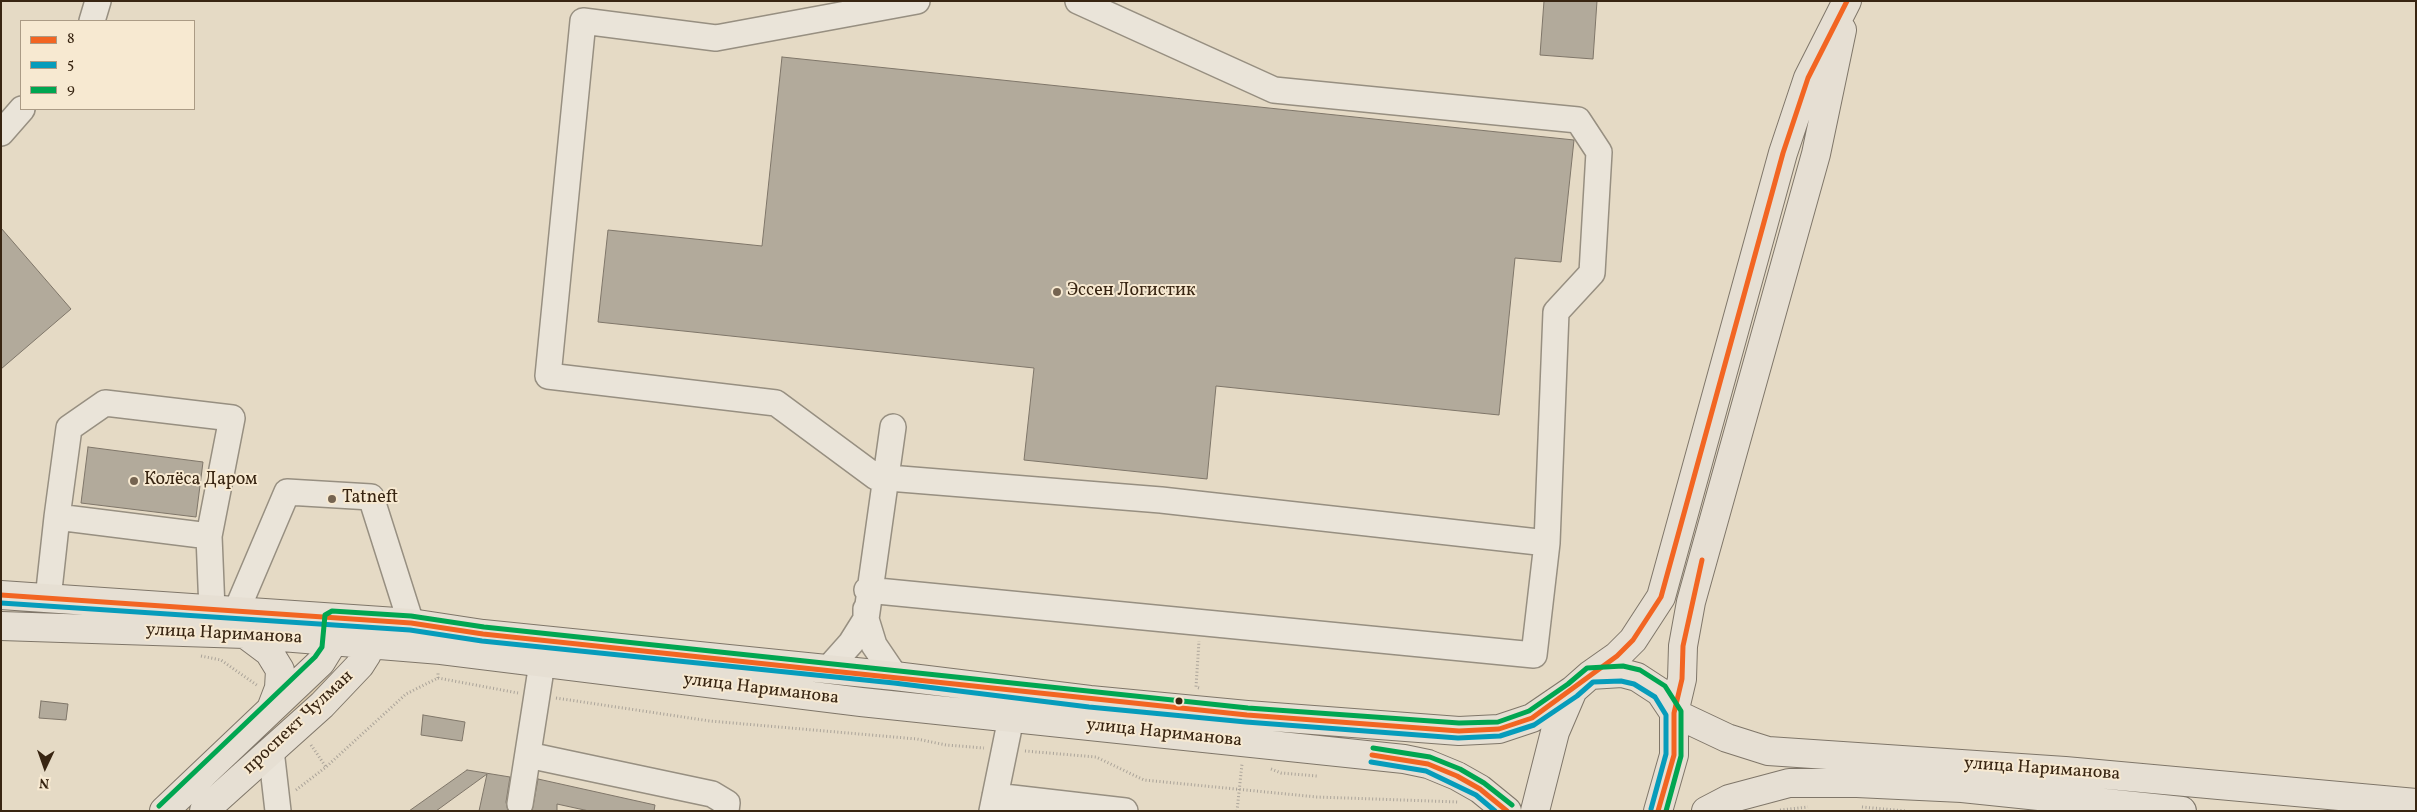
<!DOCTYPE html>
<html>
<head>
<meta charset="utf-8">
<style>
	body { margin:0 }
	#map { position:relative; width:2417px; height:812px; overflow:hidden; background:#e5dac5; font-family:Vollkorn,serif }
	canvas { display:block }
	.frame { position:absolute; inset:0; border:2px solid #382512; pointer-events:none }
	.legend { position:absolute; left:20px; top:20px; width:175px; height:90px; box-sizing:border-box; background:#f7e9d1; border:1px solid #ab9b85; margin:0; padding:6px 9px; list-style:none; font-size:15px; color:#382512 }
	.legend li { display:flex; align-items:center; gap:10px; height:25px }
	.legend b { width:25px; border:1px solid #ab9b85 }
	.north { position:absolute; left:20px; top:742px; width:50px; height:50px; -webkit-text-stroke:4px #f7e9d1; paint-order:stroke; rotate:183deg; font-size:14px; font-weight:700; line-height:20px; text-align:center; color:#382512 }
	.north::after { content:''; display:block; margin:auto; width:18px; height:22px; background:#382512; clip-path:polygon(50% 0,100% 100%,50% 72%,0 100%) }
</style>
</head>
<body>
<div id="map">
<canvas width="2417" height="812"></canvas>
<div class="frame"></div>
<ul class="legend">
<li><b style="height:6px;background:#f26522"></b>8</li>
<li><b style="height:6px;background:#069cbb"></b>5</li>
<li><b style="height:6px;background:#00a651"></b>9</li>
</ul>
<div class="north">N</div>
</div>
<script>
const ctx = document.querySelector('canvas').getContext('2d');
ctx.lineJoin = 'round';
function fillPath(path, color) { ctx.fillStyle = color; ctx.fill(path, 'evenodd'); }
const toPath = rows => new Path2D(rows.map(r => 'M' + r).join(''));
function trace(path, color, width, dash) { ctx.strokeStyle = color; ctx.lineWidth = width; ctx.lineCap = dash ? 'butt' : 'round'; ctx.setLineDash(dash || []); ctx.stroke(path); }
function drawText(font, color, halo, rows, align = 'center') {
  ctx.font = font + ' Vollkorn,serif'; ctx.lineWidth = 4; ctx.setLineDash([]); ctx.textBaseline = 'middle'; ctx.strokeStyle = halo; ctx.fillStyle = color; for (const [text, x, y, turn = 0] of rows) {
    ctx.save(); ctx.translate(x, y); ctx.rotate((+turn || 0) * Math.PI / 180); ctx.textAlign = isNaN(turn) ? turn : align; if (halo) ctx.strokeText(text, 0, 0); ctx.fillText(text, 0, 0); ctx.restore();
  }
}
fillPath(toPath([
	[330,671,328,682,188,811,180,811]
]), '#dbcbae');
const building = toPath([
	[1544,1,1597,1,1593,59,1540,55,1544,1],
	[782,57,1574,140,1561,262,1515,258,1499,415,1216,386,1207,479,1024,460,1034,368,598,322,608,230,762,246,782,57],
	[1,228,71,309,1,369,1,228],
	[88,447,203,462,196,517,81,503,88,447],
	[41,701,68,704,66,720,39,718,41,701],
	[423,715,465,722,462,741,421,735,423,715],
	[467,770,510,777,506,802,508,811,479,811,487,774,436,811,409,811,467,770],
	[538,779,655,805,654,811,589,811,557,804,557,811,532,811,538,779]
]);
fillPath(building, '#b2aa9b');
trace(building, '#7f7669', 1);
const minor = toPath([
	[917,1,716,38,583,21,548,376,776,403,876,477,1161,500,1547,543],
	[92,21,98,1],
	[1,133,22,109],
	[57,517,69,428,105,403,232,418,209,536],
	[867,590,1534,655,1547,543,1556,312,1592,273,1599,152,1578,120,1274,90,1078,1],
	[48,599,57,517,209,536,212,610],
	[866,609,866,619,874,645,895,676],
	[236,612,287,492,371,497,411,623],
	[827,670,851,643,866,619,893,427],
	[271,750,278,811],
	[528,755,712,794,727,803,726,811],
	[995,796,1125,811],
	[520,804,542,663],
	[992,811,1011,718]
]);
const major = toPath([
	[1,595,411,623,483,634,895,676,1090,700,1247,715,1459,731,1499,729,1532,718,1573,690],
	[1,626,245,634,441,650,861,702,1404,759,1428,764,1457,776,1480,789,1507,811],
	[245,634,269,652,280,670,279,688,271,709],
	[1590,675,1622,673,1637,677,1660,692,1674,713],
	[1674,713,1727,738,1768,751,2065,771,2416,803],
	[164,811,321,662,329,649,331,625],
	[204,811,322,705,360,665,367,654,369,627],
	[1535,811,1555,732,1573,690,1590,675,1617,656,1633,640,1661,597,1783,153,1808,78,1847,1],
	[1658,811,1674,755,1674,713,1682,679,1683,646,1691,602,1816,154,1842,30],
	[1706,811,1729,799,1789,783,1857,783,1962,788,2182,811]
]);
trace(minor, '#978f81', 28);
trace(major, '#7f7669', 30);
trace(toPath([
	[201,656,221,660,258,686],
	[438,678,518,693],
	[1199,688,1196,687,1199,641],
	[556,698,710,721,917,739,946,745,984,748],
	[311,745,326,767],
	[1025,751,1096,757,1144,780,1317,797,1458,802],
	[1271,769,1281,773,1317,776],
	[296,790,326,767,406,694,438,678,438,671],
	[1862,807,1906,811],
	[1780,810,1808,807],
	[1237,811,1242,764]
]), '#aaa399', 3, [1, 2.5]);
trace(minor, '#eae4d9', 25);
trace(major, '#e6dfd3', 28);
trace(toPath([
	[1,595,411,623,483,634,1247,715,1459,731,1499,729,1532,718,1617,656,1633,640,1661,597,1783,153,1808,78,1847,1],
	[1372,755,1428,764,1457,776,1480,789,1507,811],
	[1658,811,1674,755,1674,713,1682,679,1683,646,1702,560]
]), '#f26522', 5);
trace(toPath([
	[1,603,410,630,482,641,894,683,1089,707,1246,722,1458,738,1500,736,1534,725,1577,696,1593,682,1621,681,1634,684,1655,697,1666,715,1666,754,1651,809],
	[1371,762,1426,771,1476,795,1495,811]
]), '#069cbb', 5);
trace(toPath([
	[1373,748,1430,757,1460,769,1484,783,1512,805],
	[159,806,315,657,322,647,325,615,332,611,411,616,484,627,1248,708,1459,723,1498,722,1529,711,1568,684,1587,668,1623,666,1640,670,1665,686,1681,711,1681,756,1666,811]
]), '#00a651', 5);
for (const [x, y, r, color] of [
	[1057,292,5,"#756451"],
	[134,481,5,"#756451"],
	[332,499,5,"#756451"],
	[1179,701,4.5,"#382512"]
]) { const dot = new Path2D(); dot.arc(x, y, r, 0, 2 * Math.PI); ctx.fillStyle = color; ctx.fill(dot); trace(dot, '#f7e9d1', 2); }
drawText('18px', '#382512', '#f7e9d1', [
	["Эссен Логистик",1067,292],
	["Колёса Даром",144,481],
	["Tatneft",342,499]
], 'left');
drawText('18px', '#382512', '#f7e9d1', [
	["улица Нариманова",224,635,3],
	["улица Нариманова",761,690,7],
	["проспект Чулман",299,723,-43],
	["улица Нариманова",1164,734,6],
	["улица Нариманова",2042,770,4]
]);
</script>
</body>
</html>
